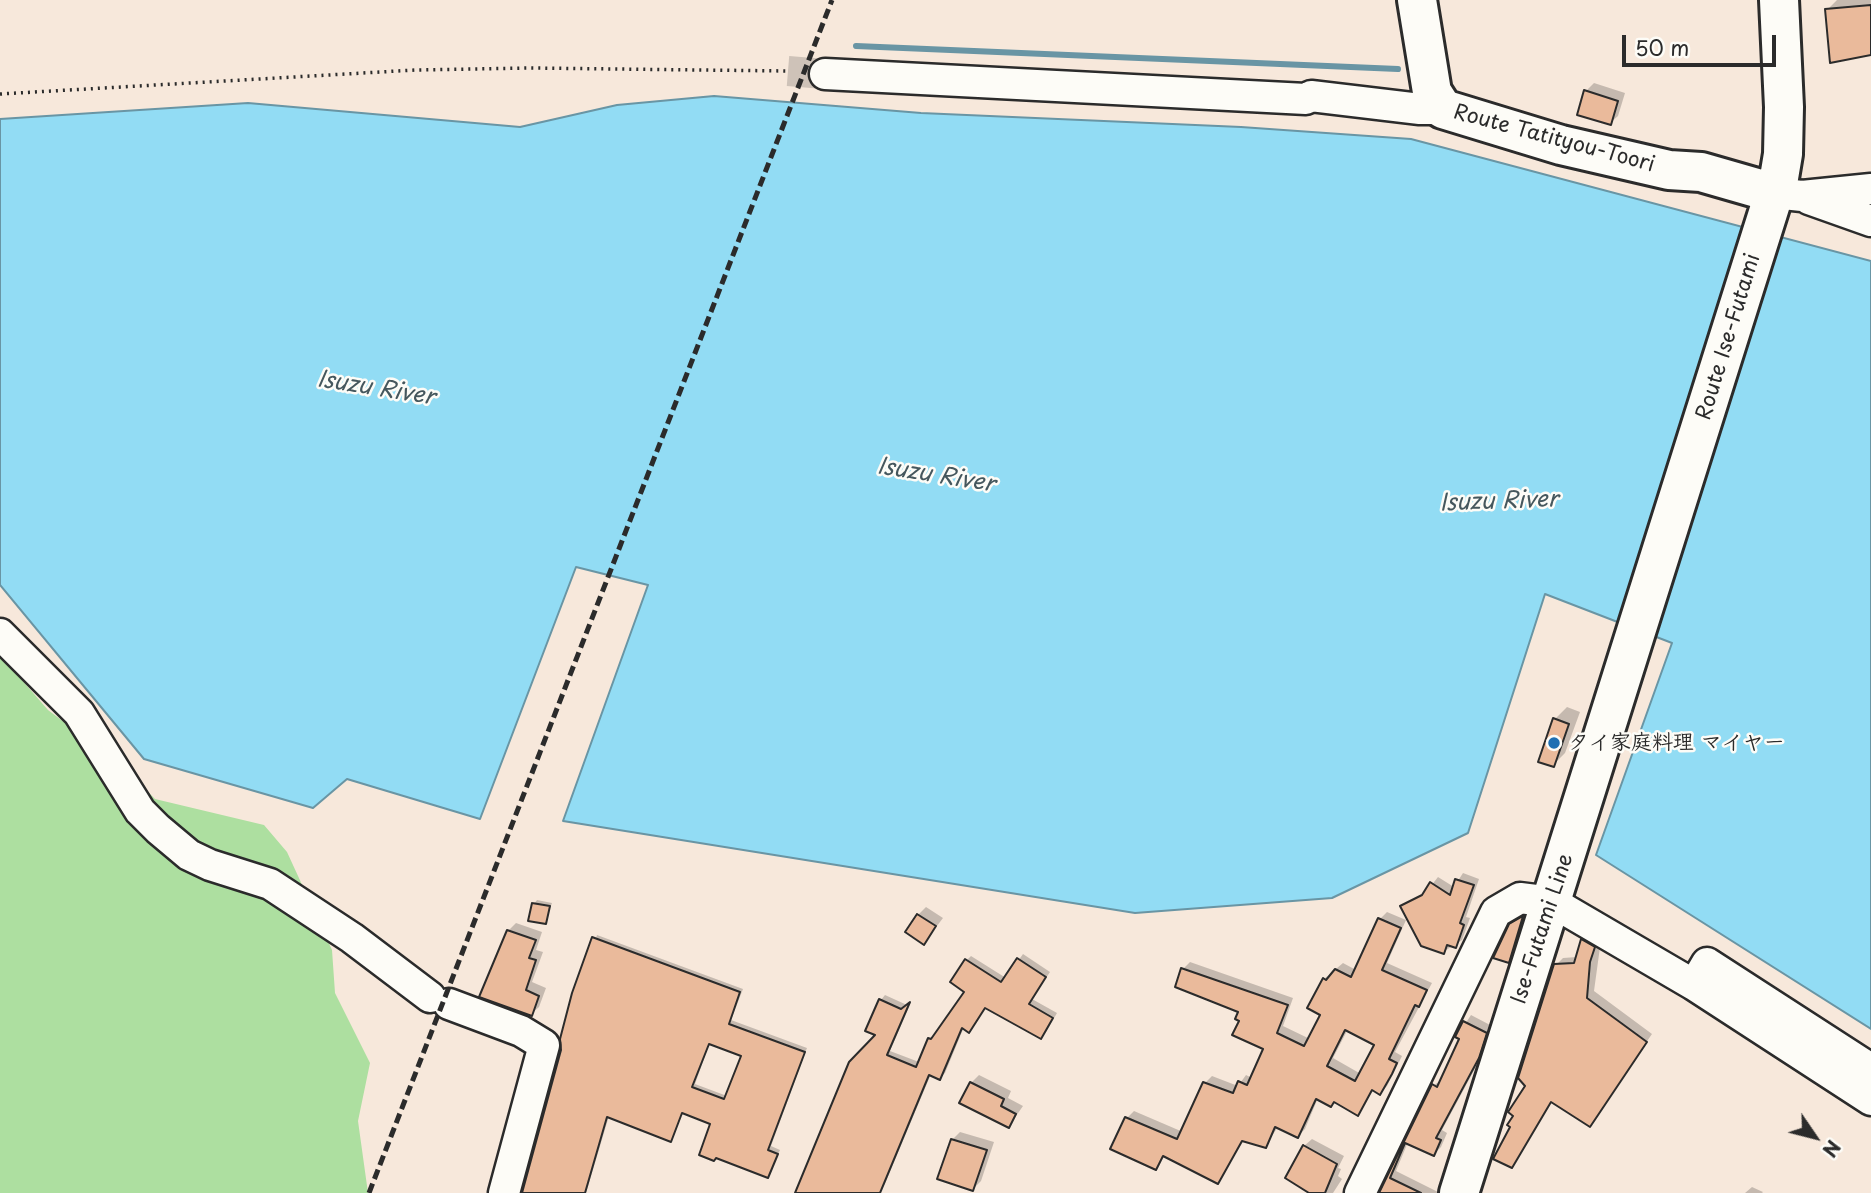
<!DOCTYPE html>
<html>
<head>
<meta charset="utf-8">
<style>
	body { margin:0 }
	#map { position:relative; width:1871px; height:1193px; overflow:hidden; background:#f7e8db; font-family:"Playpen Sans",sans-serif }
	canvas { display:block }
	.north { position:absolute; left:1780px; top:1102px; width:70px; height:70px; -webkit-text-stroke:5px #fdfcf7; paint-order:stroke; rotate:125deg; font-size:19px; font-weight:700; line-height:28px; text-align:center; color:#2b2b2b }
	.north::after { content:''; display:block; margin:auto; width:24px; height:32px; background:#2b2b2b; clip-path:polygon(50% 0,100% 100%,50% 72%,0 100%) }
	.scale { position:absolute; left:1622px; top:35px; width:154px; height:32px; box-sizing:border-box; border:4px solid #2b2b2b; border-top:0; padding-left:9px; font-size:21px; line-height:24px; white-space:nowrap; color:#2b2b2b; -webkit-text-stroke:5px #fdfcf7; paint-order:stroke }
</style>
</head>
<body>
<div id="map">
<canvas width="1871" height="1193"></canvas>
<div class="north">N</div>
<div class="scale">50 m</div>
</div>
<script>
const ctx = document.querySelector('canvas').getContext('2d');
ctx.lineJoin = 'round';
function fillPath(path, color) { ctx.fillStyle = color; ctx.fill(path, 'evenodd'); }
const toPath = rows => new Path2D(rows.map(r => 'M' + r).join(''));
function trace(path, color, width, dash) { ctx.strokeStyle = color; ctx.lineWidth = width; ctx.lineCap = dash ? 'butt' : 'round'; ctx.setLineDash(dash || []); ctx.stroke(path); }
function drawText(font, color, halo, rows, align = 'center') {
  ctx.font = font + ' "Playpen Sans","Klee One",sans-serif'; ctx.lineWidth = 5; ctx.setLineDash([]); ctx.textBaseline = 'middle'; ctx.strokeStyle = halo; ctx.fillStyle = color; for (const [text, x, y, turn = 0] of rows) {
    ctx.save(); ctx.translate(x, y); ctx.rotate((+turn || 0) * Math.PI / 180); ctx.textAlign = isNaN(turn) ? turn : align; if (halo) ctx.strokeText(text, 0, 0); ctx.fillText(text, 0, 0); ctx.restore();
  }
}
fillPath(toPath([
	[0,655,48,710,125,768,155,799,264,825,287,852,332,950,335,993,370,1063,358,1121,368,1193,0,1193]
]), '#addfa0');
const water = toPath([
	[714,96,921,113,1241,127,1411,139,1871,261,1871,1029,1596,855,1672,643,1545,594,1468,833,1332,898,1135,913,563,821,648,585,576,567,480,819,347,779,313,808,144,759,0,585,0,119,248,103,520,127,617,105,714,96]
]);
fillPath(water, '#92dcf4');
trace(water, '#6995a4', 2);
fillPath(toPath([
	[1837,0,1871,0,1871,55,1827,10],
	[1594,83,1625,93,1618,116,1610,123,1586,91],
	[1567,707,1580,712,1565,753,1553,765,1555,719],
	[1463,873,1479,879,1466,917,1470,918,1462,940,1443,952,1403,906,1427,891,1438,877,1454,887],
	[537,900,552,903,545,922,534,904],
	[926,907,943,918,924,943,918,915],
	[1387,912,1406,920,1387,963,1432,983,1395,1052,1402,1056,1387,1086,1380,1093,1374,1089,1358,1114,1335,1101,1318,1098,1305,1129,1298,1136,1278,1127,1265,1146,1244,1140,1218,1182,1165,1155,1155,1167,1112,1148,1127,1118,1134,1111,1183,1132,1205,1083,1212,1076,1238,1086,1246,1075,1252,1078,1265,1049,1241,1020,1240,1011,1183,969,1190,962,1293,998,1283,1026,1310,1039,1323,1015,1324,979,1343,963,1356,970,1380,919],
	[1348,1029,1377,1044,1361,1074,1333,1058],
	[1527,913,1514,955,1508,961,1511,925],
	[516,923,542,932,536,950,543,952,532,982,546,988,539,1007,531,1014,508,931],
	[1590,933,1601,940,1594,991,1652,1034,1589,1125,1552,1101,1512,1166,1513,1127,1527,1086,1556,965,1563,958,1577,957,1583,940],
	[597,935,743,989,731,1020,807,1048,771,1146,780,1150,768,1176,713,1123,683,1112,670,1139,609,1116,586,1193,522,1193],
	[710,1042,743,1055,727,1096,695,1084],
	[1023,954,1050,972,1032,999,1057,1013,1046,1032,1041,1037,986,1006,964,1027,945,1073,940,1078,931,1074,884,1186,879,1191,806,1193,878,1035,867,1030,881,1000,885,995,907,1005,911,1002,890,1051,919,1062,930,1039,936,1035,967,991,967,960,971,956,1006,978],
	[1471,1015,1492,1026,1485,1050,1442,1130,1447,1133,1441,1147,1434,1154,1408,1142,1396,1171,1440,1193,1381,1193,1434,1085,1442,1080,1460,1041,1456,1038],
	[979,1075,1011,1091,1008,1098,1023,1106,1009,1126,971,1083],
	[960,1132,994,1142,981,1181,973,1189,952,1140],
	[1312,1139,1344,1156,1338,1168,1341,1169,1338,1176,1342,1179,1333,1193,1313,1193,1304,1146],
	[1752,1187,1763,1192,1762,1193,1745,1193]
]), '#0003');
trace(toPath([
	[856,46,1398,69]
]), '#6995a4', 6);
const building = toPath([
	[1871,5,1871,55,1830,63,1825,9,1871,5],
	[1584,90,1618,101,1611,125,1577,115,1584,90],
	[1553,718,1569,724,1554,767,1538,762,1553,718],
	[1455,879,1474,885,1460,923,1464,925,1456,948,1447,945,1444,954,1421,946,1400,906,1422,895,1430,882,1450,895,1455,879],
	[532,903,550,906,546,924,528,921,532,903],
	[917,914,936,926,924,945,905,932,917,914],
	[1523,916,1509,963,1493,958,1509,924,1523,916],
	[1378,918,1401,928,1382,970,1427,990,1419,1007,1415,1005,1389,1059,1397,1063,1392,1074,1380,1095,1372,1090,1358,1116,1334,1102,1331,1107,1316,1099,1298,1138,1275,1127,1266,1148,1242,1141,1218,1184,1163,1156,1156,1170,1110,1149,1125,1117,1177,1139,1203,1082,1233,1093,1238,1081,1247,1085,1263,1049,1232,1035,1239,1021,1235,1019,1238,1012,1175,987,1181,968,1288,1005,1277,1033,1304,1046,1320,1015,1307,1008,1323,978,1326,980,1335,969,1351,977,1378,918],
	[1345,1030,1374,1045,1355,1081,1327,1066,1345,1030],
	[507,930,536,940,529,958,536,960,526,990,539,996,532,1016,479,997,507,930],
	[592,937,740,992,729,1024,805,1052,768,1150,778,1154,768,1178,716,1158,714,1161,699,1155,710,1124,682,1113,671,1142,607,1117,585,1193,522,1193,561,1050,560,1039,572,993,592,937],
	[709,1044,741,1056,724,1099,692,1087,709,1044],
	[1581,939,1595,947,1590,962,1587,998,1647,1042,1590,1127,1551,1102,1512,1168,1493,1159,1510,1127,1507,1125,1513,1116,1508,1112,1525,1086,1518,1078,1554,964,1574,963,1581,939],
	[1017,958,1046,977,1029,1004,1053,1018,1041,1039,985,1008,969,1033,962,1028,940,1080,929,1075,880,1193,795,1193,849,1062,875,1035,865,1031,879,999,901,1009,910,1002,887,1055,916,1067,928,1038,931,1039,964,992,950,982,965,959,1001,982,1017,958],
	[1463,1021,1487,1033,1479,1058,1436,1138,1441,1140,1434,1156,1405,1143,1390,1178,1421,1193,1379,1193,1432,1084,1437,1087,1459,1039,1455,1037,1463,1021],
	[970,1082,1004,1099,1001,1106,1016,1114,1009,1128,959,1103,970,1082],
	[951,1139,987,1150,973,1191,937,1179,951,1139],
	[1303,1145,1337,1164,1325,1193,1309,1193,1285,1178,1303,1145]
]);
fillPath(building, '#eaba9b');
trace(building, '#2b2b2b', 2);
trace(toPath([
	[788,71,825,74]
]), '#cec2b8', 30, [30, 15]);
const minor = toPath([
	[825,74,1306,99,1311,96,1420,109,1443,109],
	[1774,193,1802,196,1871,189],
	[1809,199,1871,221],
	[0,634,79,713,140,811,158,829,189,855,210,865,270,884,352,938,430,997],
	[1694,985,1871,1100],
	[449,1004,521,1031,544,1045,504,1193],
	[1360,1193,1496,912,1520,898,1552,902,1694,985,1707,963,1871,1069]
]);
const major = toPath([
	[1417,0,1432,92,1443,109,1561,145,1669,170,1701,172,1774,193],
	[1459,1193,1779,178,1783,154,1784,107,1779,0]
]);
trace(minor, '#2b2b2b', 35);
trace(major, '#2b2b2b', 44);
trace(toPath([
	[0,94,415,70,531,68,788,71]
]), '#2b2b2b', 3.5, [2, 5]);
trace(minor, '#fdfcf7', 30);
trace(major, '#fdfcf7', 38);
trace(toPath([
	[369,1193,832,0]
]), '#2b2b2b', 5, [10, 5]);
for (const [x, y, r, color] of [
	[1554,743,7,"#1f6fb2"]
]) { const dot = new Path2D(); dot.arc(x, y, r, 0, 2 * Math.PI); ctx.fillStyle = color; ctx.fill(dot); trace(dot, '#fdfcf7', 2.5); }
drawText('21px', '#2b2b2b', '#fdfcf7', [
	["Route Tatityou-Toori",1554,139,15],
	["Route Ise-Futami",1729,337,-73],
	["Ise-Futami Line",1543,929,-72]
]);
drawText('bold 21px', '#2b2b2b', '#fdfcf7', [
	["タイ家庭料理 マイヤー",1568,743]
], 'left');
drawText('italic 23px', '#45575d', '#fdfcf7', [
	["Isuzu River",376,389,9],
	["Isuzu River",936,476,9],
	["Isuzu River",1499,502,-2]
]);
</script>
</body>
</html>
